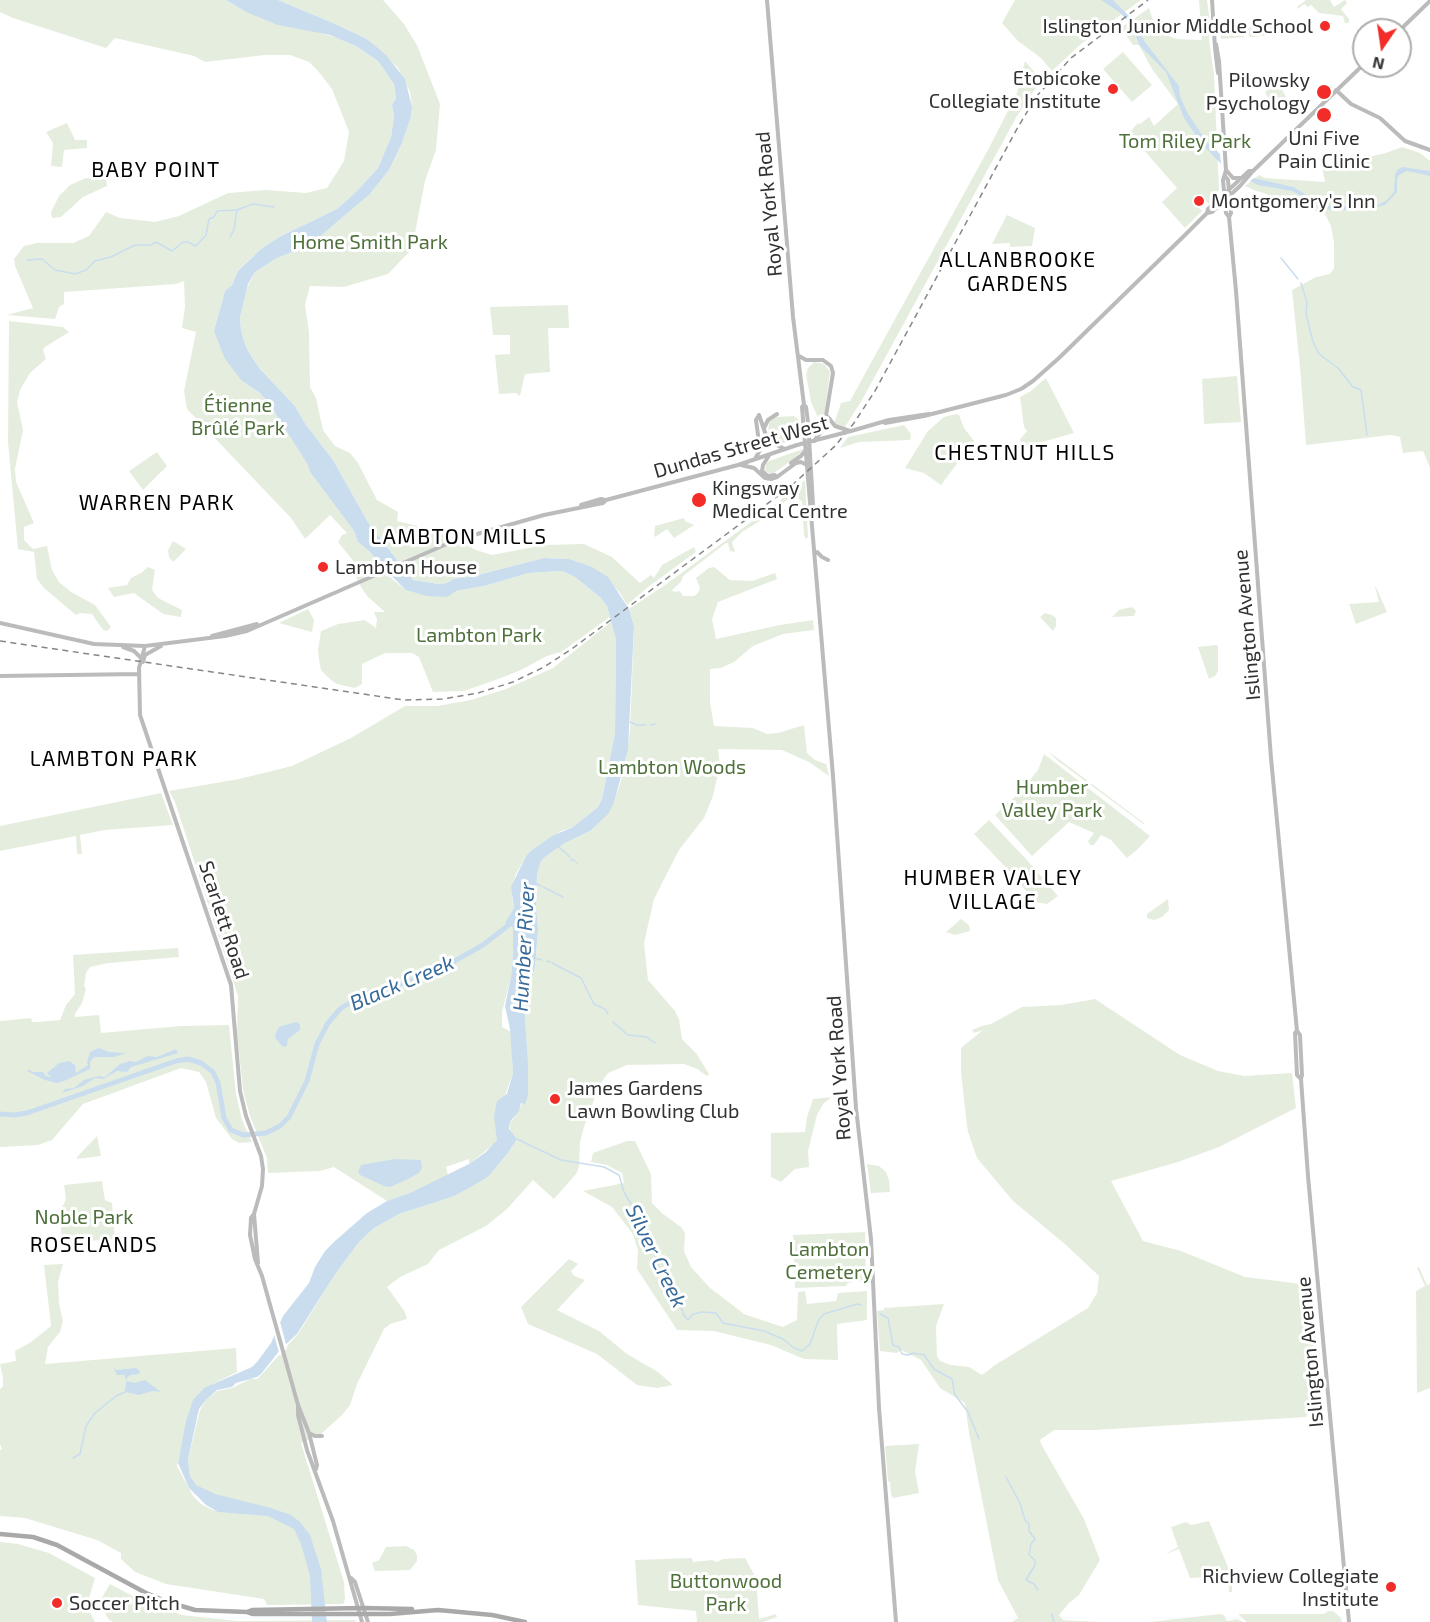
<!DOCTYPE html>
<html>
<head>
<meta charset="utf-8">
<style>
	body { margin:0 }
	#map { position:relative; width:1430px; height:1622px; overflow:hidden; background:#fff; font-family:"Exo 2",sans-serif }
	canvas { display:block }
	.north { position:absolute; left:1352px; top:18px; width:60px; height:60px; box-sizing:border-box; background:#fff; border:2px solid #adadad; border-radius:50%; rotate:193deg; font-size:16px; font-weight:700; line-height:24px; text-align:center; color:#313131 }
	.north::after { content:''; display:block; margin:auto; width:21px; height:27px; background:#f22d29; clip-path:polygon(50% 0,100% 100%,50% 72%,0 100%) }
</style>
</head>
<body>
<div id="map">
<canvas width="1430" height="1622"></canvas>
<div class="north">N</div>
</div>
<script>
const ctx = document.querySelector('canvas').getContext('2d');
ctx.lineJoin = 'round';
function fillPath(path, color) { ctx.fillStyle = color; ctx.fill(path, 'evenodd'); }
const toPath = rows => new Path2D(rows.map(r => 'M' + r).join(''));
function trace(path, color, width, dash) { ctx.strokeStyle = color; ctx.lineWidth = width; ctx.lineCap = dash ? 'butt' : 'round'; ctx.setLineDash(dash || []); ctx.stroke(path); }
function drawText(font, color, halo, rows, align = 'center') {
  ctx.font = font + ' "Exo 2",sans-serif'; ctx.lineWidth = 6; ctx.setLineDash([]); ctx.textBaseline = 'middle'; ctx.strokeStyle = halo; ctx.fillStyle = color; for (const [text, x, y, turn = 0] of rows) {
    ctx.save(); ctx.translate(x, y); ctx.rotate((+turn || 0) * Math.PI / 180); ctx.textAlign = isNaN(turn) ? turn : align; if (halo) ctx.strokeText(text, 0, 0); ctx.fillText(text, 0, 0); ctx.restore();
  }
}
fillPath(toPath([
	[0,0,226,0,246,12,338,38,356,46,378,61,394,84,396,98,392,105,394,117,391,137,378,168,356,192,337,209,281,236,261,249,249,260,238,271,232,285,225,291,214,331,242,381,260,393,270,405,309,465,310,472,354,531,358,542,371,553,392,579,406,590,456,591,484,586,529,573,562,571,575,577,601,598,607,606,610,617,561,652,547,656,521,670,501,678,464,691,433,692,419,657,412,653,385,653,362,664,362,684,355,688,337,684,331,680,321,670,319,660,318,650,321,631,338,624,365,620,376,628,377,619,374,612,385,612,367,596,361,587,354,573,358,567,338,542,342,535,347,533,330,515,305,539,291,518,187,409,184,391,196,332,182,328,185,307,184,281,176,284,64,292,64,304,59,307,55,319,7,315,33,308,15,266,14,259,24,246,37,243,73,243,89,236,106,212,120,218,155,222,179,216,228,193,266,190,306,193,327,188,344,161,349,132,332,89,318,71,309,62,290,55,265,55,205,62,194,56,115,38,106,48,13,18,0,12],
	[278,0,383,0,404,24,417,45,440,104,436,150,425,181,412,249,388,274,344,287,310,286,305,305,309,332,310,387,316,398,323,430,335,446,350,453,358,463,377,500,398,512,397,521,437,531,452,540,470,545,473,549,492,555,544,545,584,544,612,557,640,583,651,575,654,578,662,565,694,547,696,552,648,587,627,605,620,593,610,582,569,559,544,558,474,576,453,579,447,583,439,584,413,580,369,524,333,460,306,425,295,406,260,369,253,359,246,347,241,331,240,317,245,292,255,272,277,258,310,245,371,193,389,170,402,143,411,117,412,107,410,92,398,68,367,39,333,23],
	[1015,0,1141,0,1081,44,1052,71,1041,58,1018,41,1002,23],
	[1199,0,1207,0,1210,22,1209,39,1214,75,1219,190,1209,204,1201,196,1194,202,1202,211,1185,228,1162,202,1177,188,1129,133,1138,123,1140,124,1149,117,1154,126,1178,104,1152,69,1139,45,1133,45,1121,28,1149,8,1157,32,1177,39,1202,40],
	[1306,0,1330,0,1334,7,1345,0,1347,3,1341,9,1349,19,1349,23,1345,23,1343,16,1319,13,1311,5,1308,7,1304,4,1298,9,1297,7],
	[1219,22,1232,22,1237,24,1244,37,1221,39],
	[1266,22,1276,31,1275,35,1250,37,1245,29,1249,27,1258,31],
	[1123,52,1152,85,1132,102,1103,69],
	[1025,61,1041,80,1017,116,862,400,845,427,835,425,833,422,835,421,841,403,850,401,989,148,1017,93],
	[1376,66,1395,66,1397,68,1387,78],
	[1278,82,1286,97,1273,107,1265,92],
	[67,123,75,140,87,140,87,148,64,150,62,167,51,166,53,143,46,132],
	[1402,147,1420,153,1430,161,1430,468,1423,451,1403,453,1400,437,1391,435,1306,445,1300,367,1292,290,1316,277,1330,274,1334,268,1334,243,1331,226,1325,214,1254,190,1245,186,1259,175,1265,178,1325,182,1322,167,1386,153],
	[86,178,106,179,107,186,83,197,61,217,52,218,51,212,59,196,70,185],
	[1007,215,1035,228,1032,246,1010,247,1010,243,992,244],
	[568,305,569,328,548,328,550,372,525,374,520,396,516,393,499,394,495,355,510,354,510,335,493,335,490,307],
	[9,321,63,327,69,332,45,347,43,350,46,359,30,373,20,390,17,402,23,430,15,469,16,482,34,523,24,527,24,540,33,549,47,546,52,570,59,582,71,592,95,605,111,627,107,631,103,630,92,614,80,613,76,615,44,588,37,579,34,552,18,549,8,442],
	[814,362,824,364,830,372,823,425,819,420,811,402,806,374,808,368],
	[1237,376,1241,422,1204,424,1202,379],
	[1046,378,1074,433,1022,448,1020,439,1027,431,1024,427,1020,397,1031,391],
	[956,414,959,415,964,428,974,441,941,485,924,473,905,468,928,431,944,417],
	[794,416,799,420,801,438,780,444,772,441,768,434,769,422,776,417],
	[904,425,911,434,910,440,859,442,840,448,848,437],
	[803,449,799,455,774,473,771,474,765,471,766,464,769,461],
	[157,452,167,466,143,490,129,471],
	[805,480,808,537,806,539,804,535,802,501,799,500,798,491,777,508,776,507,763,519,742,532,732,542,735,552,730,551,728,543,726,543,683,576,681,582,672,590,674,592,680,591,683,596,694,596,698,593,700,588,696,578,709,568,714,567,730,580,752,581,775,573,777,579,718,602,712,619,716,639,780,625,813,620,814,630,783,634,753,646,734,662,721,668,710,669,710,702,714,726,753,728,767,734,778,733,804,725,807,753,815,760,826,764,829,776,809,762,782,750,718,749,720,765,713,796,704,818,679,850,654,899,644,943,648,980,675,1011,679,1019,682,1039,696,1053,709,1074,707,1076,697,1069,684,1064,627,1065,608,1073,599,1086,584,1127,580,1142,579,1167,576,1174,554,1199,533,1180,507,1209,486,1226,439,1250,428,1264,400,1277,387,1287,405,1312,407,1319,390,1324,384,1329,357,1384,350,1405,342,1415,321,1434,301,1443,344,1582,345,1600,343,1604,267,1605,264,1599,166,1584,135,1572,121,1559,121,1553,97,1540,25,1518,0,1516,0,1450,2,1449,0,1444,0,1389,3,1386,3,1378,0,1364,16,1361,15,1351,31,1342,51,1326,44,1265,63,1264,58,1282,59,1304,63,1321,60,1332,48,1347,45,1364,236,1348,237,1372,213,1384,198,1397,190,1408,177,1466,193,1496,201,1504,215,1511,216,1496,195,1485,190,1476,188,1459,200,1410,206,1400,217,1391,232,1388,250,1379,257,1379,262,1374,298,1334,336,1273,359,1242,374,1228,399,1214,453,1196,471,1187,488,1177,508,1153,517,1139,510,1133,510,1122,513,1120,523,1102,528,1074,525,1018,526,1000,535,967,538,930,536,905,537,874,541,861,545,857,565,843,590,831,614,803,624,771,630,731,634,626,629,609,665,585,773,506],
	[684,518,685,521,694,525,674,538,667,529,655,537,654,535,655,526],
	[173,541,186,549,173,562,169,557,168,550],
	[148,567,155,570,152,590,158,598,182,610,181,617,163,614,134,593,114,597,108,588,127,585,131,578,141,573],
	[1375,587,1376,587,1387,612,1356,624,1349,604,1379,602],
	[1132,607,1136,611,1134,616,1112,617,1119,610],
	[308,609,314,620,312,632,279,623],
	[1045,613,1052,615,1056,618,1056,626,1053,631,1040,617],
	[612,621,616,639,615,733,602,799,598,807,573,827,561,831,526,856,515,876,512,897,514,908,505,924,508,928,511,926,513,928,513,952,511,977,502,1012,502,1027,511,1032,513,1073,505,1096,497,1140,493,1145,469,1164,469,1159,446,1167,448,1175,412,1192,387,1201,334,1167,320,1171,268,1173,267,1158,250,1116,243,1090,237,1033,238,996,175,802,169,791,239,779,292,766,351,738,405,706,437,706,471,700,506,689,553,668],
	[1216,645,1218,646,1218,671,1215,676,1209,679,1198,647],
	[1048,751,1144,823,1145,825,1058,761],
	[1044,754,1150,836,1139,848,1127,858,1111,840,1101,835,1094,845,1090,845,1088,841,1094,833,1069,822,1032,856,995,815,1019,793,1038,770],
	[161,793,173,825,105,830,80,835,82,854,77,854,76,836,0,851,0,826],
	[989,820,1027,860,1058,896,1047,904,1035,902,1014,876,974,834],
	[1168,899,1169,910,1162,917,1154,920,1147,918,1147,914],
	[961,919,969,925,970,931,955,935,946,932],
	[178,948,179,957,109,963,90,967,86,973,84,986,86,989,82,1003,75,1014,75,1017,99,1015,101,1033,181,1026,229,1025,236,1094,242,1120,252,1142,239,1143,232,1139,216,1118,206,1082,199,1072,181,1068,83,1104,52,1140,38,1145,0,1147,0,1021,31,1018,32,1022,38,1022,60,1020,66,1005,75,994,73,955],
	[1095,999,1180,1055,1218,1071,1244,1076,1292,1073,1296,1108,1219,1147,1178,1162,1111,1181,1143,1241,1181,1251,1245,1277,1310,1285,1322,1398,1311,1399,1311,1410,1306,1417,1095,1430,1054,1430,1040,1440,1041,1444,1084,1519,1100,1560,1079,1595,1069,1603,1059,1615,1063,1620,1097,1622,1012,1622,1018,1618,998,1580,969,1433,965,1403,940,1388,921,1360,901,1350,897,1353,880,1351,877,1311,884,1310,884,1308,944,1304,936,1326,937,1356,940,1361,951,1365,969,1367,982,1375,995,1365,1088,1308,1097,1293,1099,1276,1066,1245,1013,1201,977,1158,968,1132,966,1118,961,1072,961,1048,983,1030,974,1033,972,1030,982,1026,991,1024,1022,1007,1061,1005],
	[832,1097,823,1104,817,1115,808,1151,809,1167,795,1169,781,1182,771,1177,771,1133,805,1132,807,1117,813,1099],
	[97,1136,101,1156,77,1159,77,1157],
	[627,1141,635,1141,651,1174,652,1203,663,1214,681,1227,685,1233,684,1251,691,1267,709,1287,744,1314,783,1327,797,1320,798,1292,805,1291,807,1304,836,1301,838,1293,867,1291,867,1320,837,1324,838,1360,804,1359,771,1345,714,1331,677,1330,637,1269,638,1251,633,1234,612,1207,583,1191,624,1183,622,1173,607,1165,591,1162,593,1153],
	[867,1164,879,1166,886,1172,889,1180,890,1192,871,1193],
	[102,1181,105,1200,112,1203,115,1239,62,1243,60,1212,66,1199,64,1185],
	[865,1232,866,1280,848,1283,846,1286,795,1288,793,1235],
	[569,1259,578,1264,571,1271,574,1276,585,1280,557,1310,599,1331,627,1354,658,1372,673,1385,657,1388,637,1385,597,1354,528,1324,521,1307],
	[1419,1267,1427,1285,1430,1284,1430,1388,1417,1393,1416,1291,1425,1286,1417,1268],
	[919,1444,915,1472,919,1493,893,1498,891,1495,890,1482,888,1481,885,1446],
	[1209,1521,1232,1577,1232,1592,1229,1592,1228,1576,1190,1578,1179,1549,1165,1554,1178,1547,1171,1527,1186,1522,1191,1525],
	[0,1542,18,1544,49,1553,95,1578,89,1598,89,1611,95,1622,0,1622],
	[406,1546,414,1550,417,1555,417,1561,410,1570,375,1571,372,1563,379,1560,386,1547],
	[692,1558,693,1562,712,1560,717,1562,723,1559,745,1558,756,1578,759,1619,776,1614,777,1617,763,1622,697,1622,696,1611,638,1605,635,1560],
	[110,1584,142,1601,182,1615,237,1621,355,1620,356,1622,114,1622,109,1620,103,1610,101,1599],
	[1328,1611,1333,1611,1341,1618,1342,1622,1247,1622,1238,1614,1324,1614],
	[1220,1614,1224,1615,1227,1621,1237,1619,1243,1622,1150,1622]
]), '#e5eede');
fillPath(toPath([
	[226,0,278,0,333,23,367,39,386,55,405,79,412,107,411,117,402,143,389,170,370,194,310,245,277,258,255,272,248,284,240,317,241,331,246,347,253,359,260,369,295,406,306,425,333,460,369,524,413,580,439,584,447,583,453,579,474,576,544,558,569,559,592,567,608,577,629,609,634,626,628,750,614,803,608,814,590,831,565,843,545,857,541,861,537,874,536,905,538,930,535,967,526,1000,525,1018,528,1064,528,1095,525,1104,521,1103,519,1111,510,1122,509,1129,517,1139,508,1153,488,1177,471,1187,454,1196,399,1214,374,1228,359,1242,336,1273,297,1334,280,1350,261,1374,257,1377,236,1383,232,1387,217,1390,206,1400,199,1409,188,1459,190,1476,196,1485,215,1494,271,1508,291,1515,300,1522,310,1535,321,1569,327,1622,312,1622,310,1576,301,1544,294,1529,268,1516,218,1512,206,1505,189,1488,178,1463,186,1421,193,1400,204,1388,252,1367,257,1362,271,1343,283,1316,309,1283,315,1267,325,1251,335,1241,367,1213,387,1201,412,1192,469,1164,486,1152,497,1140,494,1117,496,1106,497,1101,507,1094,513,1073,510,1029,505,1006,511,977,513,952,513,928,511,926,508,928,505,923,514,908,511,887,526,856,531,851,552,836,573,827,598,807,602,799,615,733,616,639,607,606,601,598,575,577,562,571,529,573,484,586,456,591,447,597,427,596,406,590,381,566,371,553,358,542,354,531,310,472,308,465,270,405,260,393,242,381,225,359,214,331,225,291,232,285,238,271,261,249,281,236,337,209,356,192,378,168,391,137,394,117,392,105,396,98,394,84,378,61,356,46,330,35,278,25,246,12],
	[525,930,530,959,528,969,523,977,521,944],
	[1101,0,1113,0,1131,18,1145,42,1179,86,1180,96,1187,112,1206,141,1220,154,1221,164,1202,144,1184,118,1166,72,1140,46,1130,23,1119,12],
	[1402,167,1430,171,1430,176,1407,171,1399,175,1397,180,1397,192,1385,205,1376,207,1336,211,1327,209,1292,191,1258,185,1250,181,1254,178,1293,187,1325,206,1377,205,1386,201,1394,192,1395,175,1397,170],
	[296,1022,300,1024,300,1030,288,1039,287,1046,283,1047,275,1038,276,1033,279,1027],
	[99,1048,109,1052,127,1053,114,1057,94,1057,90,1062,90,1069,64,1081,57,1083,45,1080,27,1071,29,1070,34,1072,43,1072,46,1076,51,1077,47,1073,59,1063,69,1061,75,1065,76,1073,88,1065,87,1062,90,1052],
	[176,1049,178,1053,131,1067,127,1072,117,1071,103,1079,95,1078,83,1086,62,1093,65,1089,74,1088,84,1080,99,1076,105,1077,120,1064,130,1061,136,1062,148,1056,157,1057],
	[395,1159,421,1160,422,1168,419,1173,408,1179,390,1187,384,1186,360,1175,358,1172,361,1165],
	[113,1366,116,1370,136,1368,140,1371,139,1374,130,1375,125,1380,125,1375,117,1375],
	[145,1380,161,1392,152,1391,139,1395,125,1392,126,1381,135,1383]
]), '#c9ddef');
fillPath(toPath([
	[279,1318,287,1348,280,1356,273,1331]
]), '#fff');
trace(toPath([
	[230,237,234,230,237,210],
	[1281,258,1298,279],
	[27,260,42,259,55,270,75,274,86,270,95,261,111,257,135,245,151,245,156,242,172,251,183,242,188,242,196,246,206,235,209,219,214,217,217,211,237,210,253,204,274,207],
	[1301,283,1307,302,1306,314,1313,342,1319,354,1338,368,1353,387,1361,390,1367,435],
	[630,722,637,725,646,725],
	[651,725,655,724],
	[559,847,570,857],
	[571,859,575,861],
	[577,863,577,864],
	[535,883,541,886],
	[543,887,563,897],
	[534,958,542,960],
	[547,961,550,962],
	[552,963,581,978,594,1004,605,1009,608,1014],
	[613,1022,628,1035,647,1037,655,1043],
	[517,1139,561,1160,604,1167,619,1175,624,1192,647,1231,662,1277,683,1311,683,1314,688,1320,693,1314,702,1312,716,1313,723,1323,764,1331,783,1339,794,1348,802,1351,810,1344,819,1319,824,1314,857,1304,861,1305],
	[880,1314,888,1318,893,1345,899,1347,902,1354,908,1355,913,1353,924,1355,934,1369,952,1379,955,1395,968,1412,979,1439],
	[73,1458,80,1454,86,1426,95,1413,116,1396,125,1392],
	[1006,1477,1020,1503,1025,1520,1029,1524,1029,1531,1035,1539,1031,1544,1029,1555,1035,1560,1035,1565,1026,1580,1034,1584,1038,1590],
	[1052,1614,1054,1622]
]), '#c9ddef', 1.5);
trace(toPath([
	[522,981,526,927],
	[0,1114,14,1115,27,1113,176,1061,188,1059,201,1063,213,1072,218,1083,224,1118,231,1130,243,1135,266,1133,280,1126,289,1117,307,1081,317,1044,328,1023,340,1009,362,995,411,981,444,967,483,945,510,924],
	[478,1171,493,1157]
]), '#c9ddef', 5);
trace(toPath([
	[767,0,793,317,804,405,806,407,808,422,813,504],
	[1212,0,1215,48,1218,73],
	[1400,30,1430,1],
	[1216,44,1219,61,1226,170,1223,180,1226,213,1229,217],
	[1336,90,1351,104,1380,118,1405,141,1430,150],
	[1226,170,1233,178,1241,178],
	[1225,176,1228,180,1231,213,1229,217,1236,291,1271,758,1297,1031,1295,1033,1297,1075,1301,1079],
	[1207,213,1212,212,1240,186,1253,171,1364,64],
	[799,356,806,360,823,360,831,366,833,373,824,428,814,441],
	[804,405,802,407,833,776,856,1108,871,1239,879,1408,896,1622],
	[759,415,768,441,785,449],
	[885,423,924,416,1006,395,1021,389,1033,381,1059,358,1186,234,1207,213,1208,209,1249,171,1253,171],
	[764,428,768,420,777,414],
	[851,431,889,420,929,414],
	[770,454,763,465,762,471,768,476,775,475],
	[755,459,760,450,756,420,759,415],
	[791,463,801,456,807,448],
	[741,465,754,468,765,478,771,479,777,477,796,463,801,462,807,465],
	[581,505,601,499,605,500],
	[817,552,822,557,828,560],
	[0,623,94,644,145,646,225,636,247,631,456,540,544,515,603,503,606,500,738,465,797,445],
	[212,636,257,624],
	[145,646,139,668,140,715,231,985,240,1091,246,1116,261,1156,263,1169,262,1186,254,1214,258,1263],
	[123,647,134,651,141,658],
	[143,662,145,655,161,646],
	[0,676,139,674],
	[1297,1031,1300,1035,1302,1075,1301,1079,1308,1176,1349,1622],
	[254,1214,251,1218,250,1235,255,1259,262,1276,298,1405,309,1433,317,1465,316,1469],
	[298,1406,298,1415,307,1450,333,1521,362,1622],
	[309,1433,315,1436,322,1436],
	[351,1578,355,1582,368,1622]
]), '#bbb', 4);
trace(toPath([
	[0,1534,33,1537,57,1545,146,1593,168,1602,195,1610,247,1612,253,1614,390,1614,438,1610,492,1615,525,1622],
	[247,1612,252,1610,363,1608,412,1609]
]), '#a9a9a9', 4.5);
trace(toPath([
	[0,641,404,700,442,699,478,693,513,682,544,667,573,648,790,487,835,446,854,423,875,391,1018,127,1036,97,1071,58,1148,0]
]), '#868686', 1.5, [6, 4.5]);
trace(toPath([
	[828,417,835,426,850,431],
	[797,445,851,431]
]), '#bbb', 4);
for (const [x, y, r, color] of [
	[1325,26,6,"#f22d29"],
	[1113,89,6,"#f22d29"],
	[1324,92,8,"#f22d29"],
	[1324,115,8,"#f22d29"],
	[1199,201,6,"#f22d29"],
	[699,500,8,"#f22d29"],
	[323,567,6,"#f22d29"],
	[555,1099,6,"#f22d29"],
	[1391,1587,6,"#f22d29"],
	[57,1603,6,"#f22d29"]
]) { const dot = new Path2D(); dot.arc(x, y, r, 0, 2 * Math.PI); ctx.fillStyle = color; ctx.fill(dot); trace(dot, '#fff', 2); }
drawText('20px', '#313131', '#fff', [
	["Islington Junior Middle School",1313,26,"right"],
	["Etobicoke",1101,78,"right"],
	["Collegiate Institute",1101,101,"right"],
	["Pilowsky",1310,80,"right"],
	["Psychology",1310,103,"right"],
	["Uni Five",1324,138,"center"],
	["Pain Clinic",1324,161,"center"],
	["Montgomery's Inn",1211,201],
	["Kingsway",712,488],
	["Medical Centre",712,511],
	["Lambton House",335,567],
	["James Gardens",567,1088],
	["Lawn Bowling Club",567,1111],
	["Richview Collegiate",1379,1576,"right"],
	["Institute",1379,1599,"right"],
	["Soccer Pitch",69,1603]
], 'left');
drawText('20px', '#4e703a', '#fff', [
	["Tom Riley Park",1185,141],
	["Home Smith Park",370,242],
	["Étienne",238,405],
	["Brûlé Park",238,428],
	["Lambton Park",479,635],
	["Lambton Woods",672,767],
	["Humber",1052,787],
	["Valley Park",1052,810],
	["Noble Park",84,1217],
	["Lambton",829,1249],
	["Cemetery",829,1272],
	["Buttonwood",726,1581],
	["Park",726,1604]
]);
drawText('20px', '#313131', '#fff', [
	["Royal York Road",769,204,-95],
	["Dundas Street West",741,447,-16],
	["Islington Avenue",1247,625,-95],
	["Scarlett Road",224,920,72],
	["Royal York Road",839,1068,-94],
	["Islington Avenue",1310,1352,-95]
]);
ctx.letterSpacing = '1.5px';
drawText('21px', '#000', '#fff', [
	["BABY POINT",156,170],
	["ALLANBROOKE",1018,260],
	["GARDENS",1018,284],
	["CHESTNUT HILLS",1025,453],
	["WARREN PARK",157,503],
	["LAMBTON MILLS",459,537],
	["LAMBTON PARK",114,759],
	["HUMBER VALLEY",993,878],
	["VILLAGE",993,902],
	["ROSELANDS",94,1245]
]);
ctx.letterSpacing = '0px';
drawText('italic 21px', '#386b9a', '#fff', [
	["Humber River",524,947,-87],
	["Black Creek",402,983,-23],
	["Silver Creek",656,1256,64]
]);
</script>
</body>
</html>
